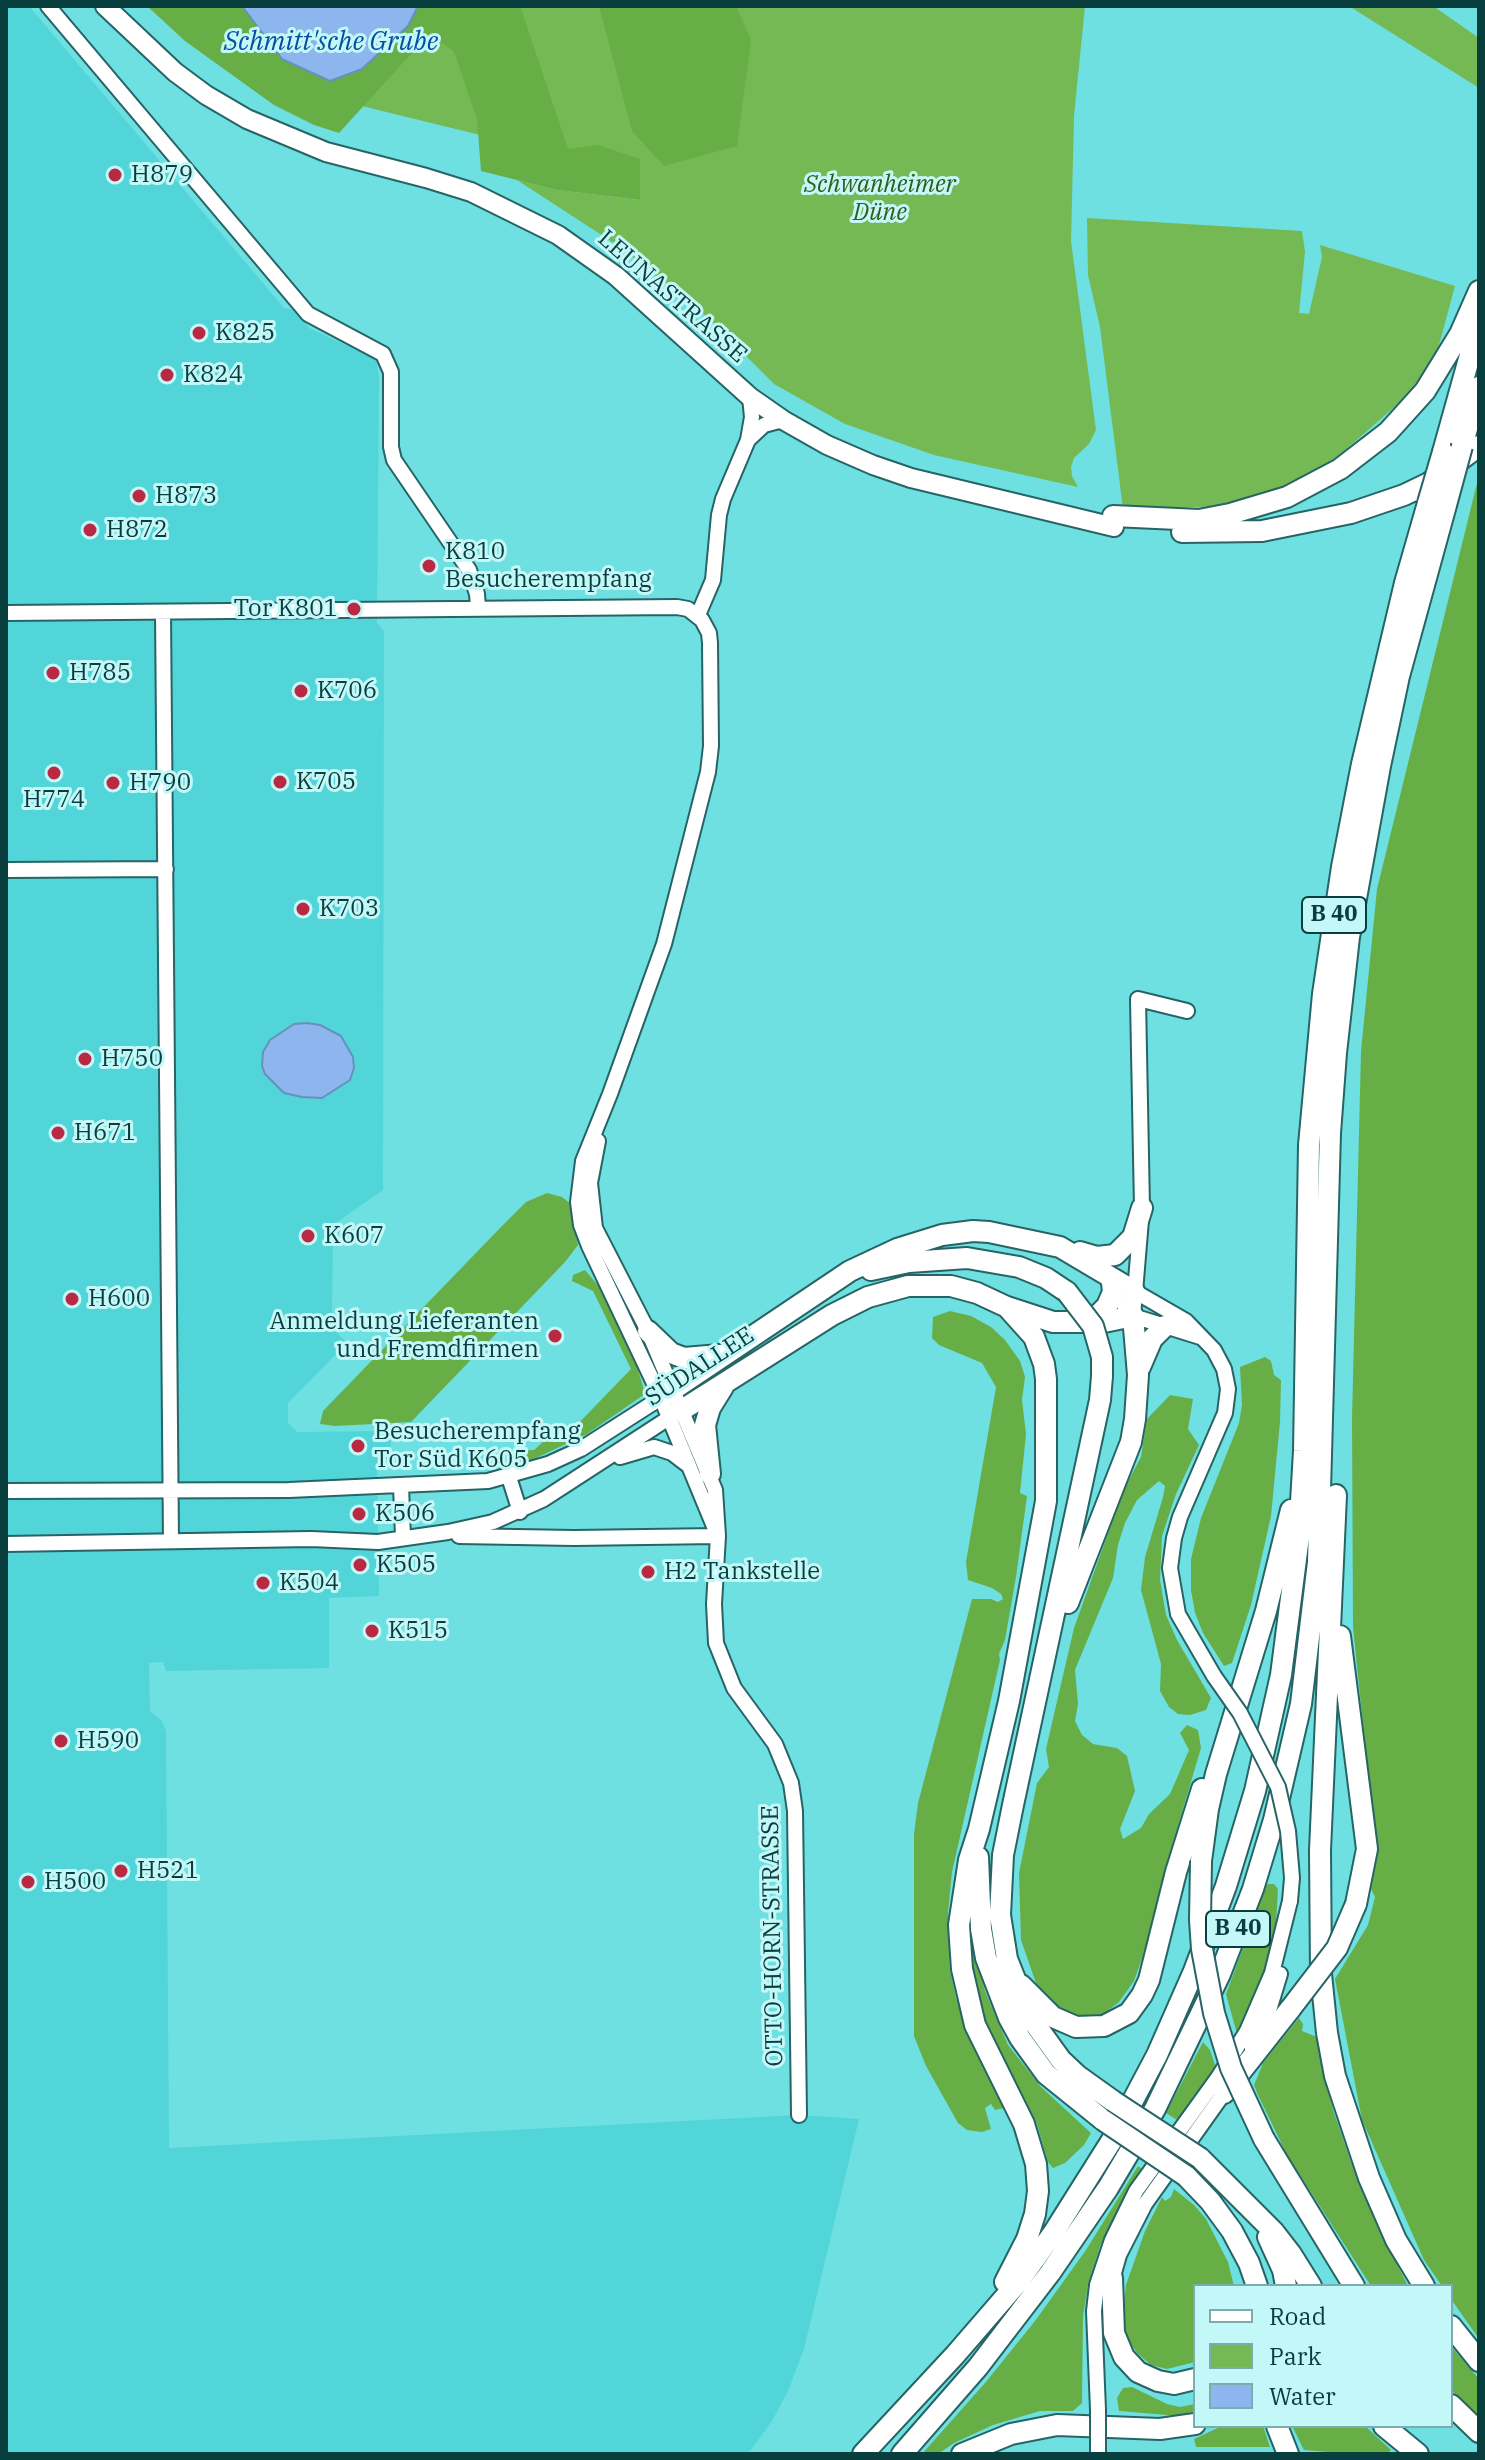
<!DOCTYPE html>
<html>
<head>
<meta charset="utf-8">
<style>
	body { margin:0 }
	#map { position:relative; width:1485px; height:2460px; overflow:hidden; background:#6ee0e2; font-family:"IBM Plex Serif",serif }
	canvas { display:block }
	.frame { position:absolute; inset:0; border:8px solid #093e3f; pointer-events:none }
	.legend { position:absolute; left:1193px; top:2284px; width:260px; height:144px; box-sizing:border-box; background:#c4f7f8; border:2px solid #79adae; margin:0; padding:10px 14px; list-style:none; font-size:24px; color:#093e3f }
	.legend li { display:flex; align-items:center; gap:16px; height:40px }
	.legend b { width:40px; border:2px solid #79adae }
</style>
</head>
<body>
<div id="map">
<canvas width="1485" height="2460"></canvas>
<div class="frame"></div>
<ul class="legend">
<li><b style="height:10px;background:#fff"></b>Road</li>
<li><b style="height:22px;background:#74b953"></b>Park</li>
<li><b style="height:22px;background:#8db6ef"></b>Water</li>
</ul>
</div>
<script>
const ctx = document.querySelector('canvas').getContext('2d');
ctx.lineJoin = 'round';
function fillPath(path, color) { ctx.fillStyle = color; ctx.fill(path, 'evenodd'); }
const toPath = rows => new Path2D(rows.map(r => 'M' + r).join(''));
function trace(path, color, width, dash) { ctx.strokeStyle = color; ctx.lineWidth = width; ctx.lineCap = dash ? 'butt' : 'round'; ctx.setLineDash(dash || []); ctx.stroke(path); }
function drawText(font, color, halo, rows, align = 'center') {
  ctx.font = font + ' "IBM Plex Serif",serif'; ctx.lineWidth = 6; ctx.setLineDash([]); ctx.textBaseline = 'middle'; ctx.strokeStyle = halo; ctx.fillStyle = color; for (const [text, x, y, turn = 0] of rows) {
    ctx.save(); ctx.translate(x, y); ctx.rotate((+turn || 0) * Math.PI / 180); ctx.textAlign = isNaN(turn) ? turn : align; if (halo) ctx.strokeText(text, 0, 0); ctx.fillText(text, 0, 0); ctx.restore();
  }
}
fillPath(toPath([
	[6,6,29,6,284,308,296,310,309,328,376,359,379,376,377,623,384,631,383,1190,333,1225,332,1312,328,1324,347,1343,288,1403,288,1423,297,1432,385,1431,391,1437,391,1455,385,1461,377,1462,379,1596,329,1598,329,1668,166,1671,163,1662,149,1663,150,1711,162,1721,166,1731,169,2148,799,2115,859,2119,804,2349,788,2391,772,2421,748,2454,6,2454]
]), '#51d5d8');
fillPath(toPath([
	[196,6,1085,6,1074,116,1071,241,1096,430,1089,444,1074,458,1071,467,1072,476,1078,487,934,455,845,424,774,384,706,316,623,249,517,180,557,190,639,200,639,159,529,147,260,81],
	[1349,6,1433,6,1479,38,1479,88],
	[1087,218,1302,231,1305,252,1299,313,1309,314,1322,257,1320,245,1455,286,1435,360,1400,402,1343,452,1290,488,1230,506,1123,509,1100,327,1088,275]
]), '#74b953');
fillPath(toPath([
	[147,6,242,6,282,59,408,26,418,6,520,6,568,149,598,145,640,159,640,200,557,190,481,171,477,119,454,52,430,33,339,133,314,125,274,105,185,41],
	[599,6,736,6,751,40,737,146,664,166,632,131],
	[1479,475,1479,2339,1451,2299,1451,2286,1442,2286,1424,2260,1362,2120,1335,1979,1368,1925,1375,1897,1369,1885,1375,1841,1353,1627,1352,1418,1361,1051,1377,889],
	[547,1193,562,1197,571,1204,578,1245,565,1262,411,1422,335,1426,320,1424,323,1411,503,1225,526,1202],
	[585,1270,602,1290,637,1366,645,1394,587,1434,523,1464,515,1461,508,1451,534,1450,556,1430,573,1429,631,1369,593,1291,572,1281,573,1275],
	[950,1311,971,1316,991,1327,1005,1340,1020,1361,1025,1377,1022,1400,1026,1434,1020,1493,1027,1496,1016,1577,1005,1640,999,1654,1000,1660,952,1872,948,1912,950,1970,956,1998,974,2048,1004,2108,995,2110,991,2104,985,2108,991,2129,982,2132,967,2130,958,2123,926,2066,914,2036,914,1834,918,1803,972,1599,991,1599,998,1602,1003,1599,1001,1594,992,1588,968,1580,966,1562,996,1387,982,1363,939,1345,932,1338,933,1317],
	[1265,1357,1271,1361,1274,1375,1281,1380,1280,1422,1271,1516,1251,1605,1232,1663,1224,1666,1203,1633,1195,1613,1191,1590,1191,1559,1201,1518,1239,1423,1242,1405,1240,1367],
	[1170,1395,1193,1399,1188,1429,1199,1445,1176,1494,1162,1536,1160,1580,1166,1615,1177,1640,1211,1698,1206,1710,1190,1715,1178,1714,1169,1707,1160,1691,1161,1664,1141,1590,1145,1557,1163,1497,1165,1486,1159,1481,1137,1500,1125,1523,1118,1545,1113,1578,1075,1670,1078,1704,1075,1721,1082,1735,1093,1744,1117,1748,1127,1756,1135,1791,1120,1829,1123,1839,1141,1828,1149,1814,1170,1794,1189,1750,1180,1733,1187,1725,1198,1730,1201,1748,1165,1869,1151,1932,1134,1981,1119,2002,1102,2015,1085,2017,1068,2014,1052,2004,1038,1989,1021,1940,1019,1873,1037,1783,1049,1767,1046,1749,1074,1628,1124,1489,1141,1457,1147,1419],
	[1267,1884,1274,1884,1278,1889,1276,1926,1268,1965,1237,2034,1226,1994],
	[970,1938,985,1991,1008,2045,1041,2087,1091,2133,1084,2145,1065,2163,1053,2168,1048,2162,1037,2124,984,2024,974,1988],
	[1299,2018,1303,2024,1302,2031,1317,2037,1333,2110,1351,2162,1379,2228,1408,2286,1371,2286,1287,2155,1258,2095,1254,2085,1263,2063],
	[1203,2042,1210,2050,1216,2068,1177,2120,1166,2113],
	[1138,2166,1143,2170,1100,2246,1088,2285,1083,2316,1082,2403,1073,2411,1040,2411,993,2425,954,2443,938,2454,922,2454,985,2383,1035,2321,1086,2250],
	[1174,2189,1194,2205,1206,2219,1228,2262,1234,2286,1195,2286,1195,2362,1167,2369,1151,2365,1137,2353,1127,2338,1123,2315,1126,2285,1145,2231,1162,2197,1165,2201,1171,2197],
	[1451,2346,1479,2379,1479,2416,1451,2390],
	[1132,2387,1167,2404,1180,2407,1195,2404,1195,2411,1179,2416,1119,2411,1117,2398,1123,2388],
	[1222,2426,1263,2426,1270,2447,1196,2447,1194,2439],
	[1292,2426,1365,2426,1391,2450,1387,2454,1352,2454,1304,2450]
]), '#68ae46');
const water = toPath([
	[242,6,418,6,408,26,362,69,330,81,282,59,242,6],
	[307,1023,320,1025,341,1036,353,1057,354,1068,350,1080,322,1098,302,1097,284,1093,265,1074,262,1066,263,1052,270,1040,294,1024,307,1023]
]);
fillPath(water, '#8db6ef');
trace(water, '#6592ba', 2);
const minor = toPath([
	[48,6,308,314,383,354,391,372,391,447,394,460,469,570,477,594,478,607],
	[748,440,764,425,783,420],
	[163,612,171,1541],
	[6,613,677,607,688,609,702,620,709,633,710,643,711,746,708,772,664,944,610,1094,583,1161,578,1202,581,1225,589,1246,661,1398,718,1536],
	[698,615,713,580,719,515,723,499,748,440,752,417,750,397],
	[6,870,166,869],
	[1187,1011,1138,999,1142,1208,1133,1316,1200,1337],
	[598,1141,590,1183,595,1228,648,1331,715,1490,718,1536,714,1604,716,1643,734,1688,775,1744,791,1783,795,1811,799,2115],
	[1134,1291,1186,1321,1214,1350,1224,1369,1228,1389,1225,1413,1180,1517,1174,1538,1170,1568,1178,1614,1214,1676],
	[620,1457,654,1447,672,1453,689,1466],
	[509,1477,520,1512],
	[401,1486,403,1537],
	[6,1491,289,1490,488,1481,548,1464,581,1449,667,1394],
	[459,1536,574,1538,718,1536],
	[6,1544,311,1539,378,1542,448,1532,493,1522,544,1499,675,1414],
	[1252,2048,1267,2017,1280,1974],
	[1110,2287,1119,2255,1145,2204,1229,2086],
	[1098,2410,1094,2311,1097,2285,1112,2240,1136,2191,1219,2076,1247,2031,1272,1973,1290,1901]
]);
const major = toPath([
	[105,6,175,72,206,95,247,119,326,152,426,178,471,192,558,235,616,276,750,397,783,420,827,445,873,465,911,478,1114,527]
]);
const highway = toPath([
	[1462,446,1479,387],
	[1443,452,1479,323],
	[1113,516,1199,520,1230,514,1287,497,1340,469,1388,432,1425,391,1460,334,1479,291],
	[1182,532,1262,531,1351,513,1404,495,1429,483,1479,446],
	[1080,1252,1097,1257,1115,1255,1133,1237,1142,1208],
	[871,1270,909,1262,967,1258,1019,1267,1046,1278,1067,1292],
	[1085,1320,1098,1315,1107,1306,1113,1292,1112,1283],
	[648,1331,671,1353,684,1358,720,1355],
	[1140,1367,1152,1339,1165,1326],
	[1102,1376,1100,1400,1013,1805,1003,1855,1000,1915,1007,1959,1030,2017,1061,2060,1078,2076,1113,2101],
	[674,1389,850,1271,897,1249,942,1235,973,1231,989,1232,1060,1247,1134,1291],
	[682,1410,832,1315,868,1297,908,1286,951,1286,977,1293,1007,1307,1053,1322,1104,1322,1133,1316],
	[710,1474,705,1425,710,1408,723,1387],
	[1336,1495,1320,1850,1321,1974,1327,2033,1335,2076,1369,2178,1396,2240,1424,2286],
	[1068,1603,1131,1442,1135,1419,1138,1375,1133,1316,1127,1305],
	[1340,1636,1367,1849,1356,1904],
	[978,1857,981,1929,986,1958,1009,2018,1020,2038,1046,2074,1103,2120],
	[1201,1861,1208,1809,1216,1774,1266,1611,1291,1510],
	[1021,1985,1053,2017,1076,2027,1104,2026,1129,2013,1142,1995,1149,1980,1176,1872,1202,1789],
	[1224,2093,1291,2008],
	[1264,2139,1354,2286],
	[1200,2158,1274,2232,1291,2254,1311,2286],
	[1186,2176,1210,2201,1232,2231,1249,2263,1257,2286],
	[1268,2237,1283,2270,1286,2286],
	[1112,2278,1114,2333,1124,2357,1138,2372,1158,2381,1174,2384,1195,2379],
	[1005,2282,1027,2239,1035,2214,1038,2191,1036,2164,1024,2124,975,2025,962,1969,959,1925,969,1860,979,1829,1009,1701,1046,1501,1046,1379,1044,1364,1034,1337,1007,1307],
	[1451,2326,1479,2361],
	[1451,2405,1479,2432],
	[1277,2426,1288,2454],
	[1384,2426,1418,2454],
	[863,2454,955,2355,1019,2281,1054,2232,1112,2140,1157,2055,1194,1971,1226,1886,1255,1791,1281,1675,1299,1536,1304,1451,1309,1145,1323,994,1342,867,1362,764,1405,583,1428,503],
	[902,2454,978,2367,1050,2273,1108,2188,1155,2109,1220,1974,1253,1889,1274,1820,1301,1704,1318,1562,1330,1133,1336,1053,1349,937,1380,766,1399,676,1446,505],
	[962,2454,1011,2434,1057,2425,1160,2429,1195,2424]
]);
trace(minor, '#266465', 18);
trace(major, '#266465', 22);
trace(highway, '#266465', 24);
trace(minor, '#fff', 14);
trace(major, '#fff', 18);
trace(highway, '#fff', 20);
const minorBridge = toPath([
	[1214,1676,1240,1713,1278,1787,1288,1831,1292,1878,1290,1901],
	[1098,2454,1098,2410]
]);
const highwayBridge = toPath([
	[1428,503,1443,452],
	[1446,505,1462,446],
	[1067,1292,1093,1326,1102,1357,1102,1376],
	[1201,1861,1200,1920,1202,1949,1214,2013,1231,2068,1264,2139],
	[1291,2008,1337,1948,1356,1904],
	[1113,2101,1200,2158],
	[1103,2120,1186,2176]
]);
trace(minorBridge, '#266465', 18, []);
trace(highwayBridge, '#266465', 24, []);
trace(minorBridge, '#fff', 14);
trace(highwayBridge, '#fff', 20);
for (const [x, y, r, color] of [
	[115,175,8,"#ba2943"],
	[199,333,8,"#ba2943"],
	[167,375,8,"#ba2943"],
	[139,496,8,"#ba2943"],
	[90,530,8,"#ba2943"],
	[429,566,8,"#ba2943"],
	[354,609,8,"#ba2943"],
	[53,673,8,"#ba2943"],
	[301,691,8,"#ba2943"],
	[54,773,8,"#ba2943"],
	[280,782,8,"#ba2943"],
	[113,783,8,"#ba2943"],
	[303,909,8,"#ba2943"],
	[85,1059,8,"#ba2943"],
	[58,1133,8,"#ba2943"],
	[308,1236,8,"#ba2943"],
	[72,1299,8,"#ba2943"],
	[555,1336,8,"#ba2943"],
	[358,1446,8,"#ba2943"],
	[359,1514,8,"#ba2943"],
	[360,1565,8,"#ba2943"],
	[648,1572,8,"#ba2943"],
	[263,1583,8,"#ba2943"],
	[372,1631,8,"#ba2943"],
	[61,1741,8,"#ba2943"],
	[121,1871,8,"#ba2943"],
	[28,1882,8,"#ba2943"]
]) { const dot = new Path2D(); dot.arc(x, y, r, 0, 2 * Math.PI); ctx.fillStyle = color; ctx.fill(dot); trace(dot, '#c4f7f8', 3); }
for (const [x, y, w] of [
	[1334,915,64],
	[1238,1929,64]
]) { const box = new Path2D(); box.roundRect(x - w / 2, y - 18, w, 36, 6); ctx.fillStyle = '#c4f7f8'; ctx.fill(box); trace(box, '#093e3f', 2); }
drawText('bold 22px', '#093e3f', null, [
	["B 40",1334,915],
	["B 40",1238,1929]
]);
drawText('24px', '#093e3f', '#c4f7f8', [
	["H879",131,175],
	["K825",215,333],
	["K824",183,375],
	["H873",155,496],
	["H872",106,530],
	["K810",445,552],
	["Besucherempfang",445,580],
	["Tor K801",338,609,"right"],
	["H785",69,673],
	["K706",317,691],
	["K705",296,782],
	["H790",129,783],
	["H774",54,800,"center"],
	["K703",319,909],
	["H750",101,1059],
	["H671",74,1133],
	["K607",324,1236],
	["H600",88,1299],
	["Anmeldung Lieferanten",539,1322,"right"],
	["und Fremdfirmen",539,1350,"right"],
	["Besucherempfang",374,1432],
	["Tor Süd K605",374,1460],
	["K506",375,1514],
	["K505",376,1565],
	["H2 Tankstelle",664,1572],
	["K504",279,1583],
	["K515",388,1631],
	["H590",77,1741],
	["H521",137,1871],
	["H500",44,1882]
], 'left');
drawText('italic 24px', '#305d17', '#c4f7f8', [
	["Schwanheimer",880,185],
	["Düne",880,213]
]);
drawText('24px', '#093e3f', '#c4f7f8', [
	["LEUNASTRASSE",672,297,41],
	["SÜDALLEE",700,1367,-33],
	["OTTO-HORN-STRASSE",773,1936,-91]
]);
drawText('italic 26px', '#064ea0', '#c4f7f8', [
	["Schmitt'sche Grube",331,42]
]);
</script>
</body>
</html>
